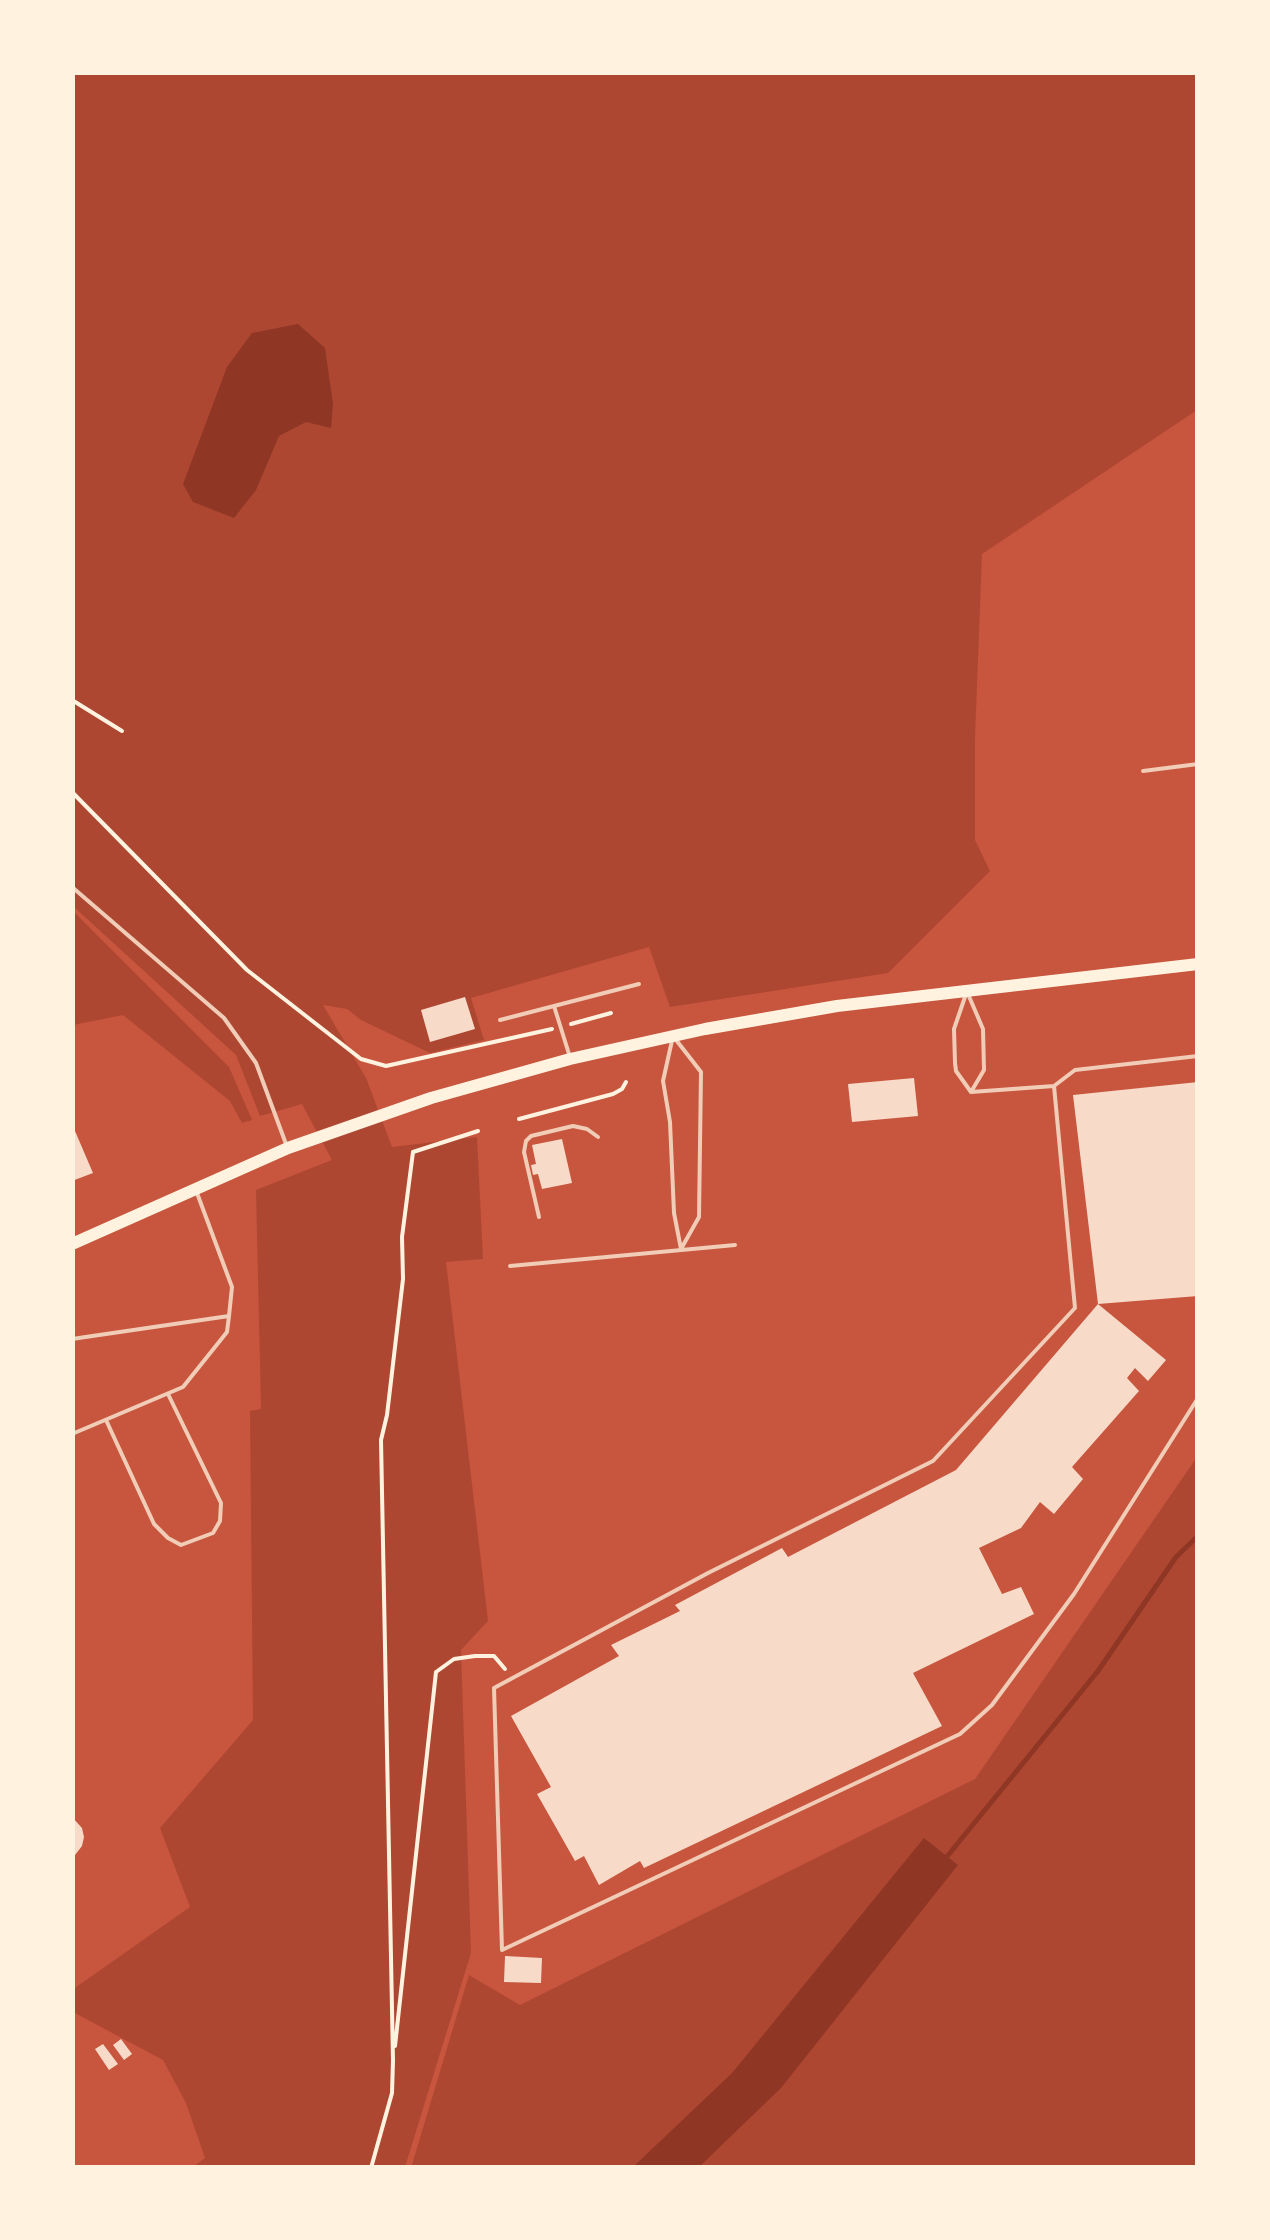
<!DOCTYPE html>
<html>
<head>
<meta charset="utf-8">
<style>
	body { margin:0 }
	#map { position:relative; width:1270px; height:2240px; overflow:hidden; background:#c8553d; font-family:"IBM Plex Sans",sans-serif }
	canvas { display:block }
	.frame { position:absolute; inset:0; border:75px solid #fff3e0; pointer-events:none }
</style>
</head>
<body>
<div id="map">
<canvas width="1270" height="2240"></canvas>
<div class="frame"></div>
</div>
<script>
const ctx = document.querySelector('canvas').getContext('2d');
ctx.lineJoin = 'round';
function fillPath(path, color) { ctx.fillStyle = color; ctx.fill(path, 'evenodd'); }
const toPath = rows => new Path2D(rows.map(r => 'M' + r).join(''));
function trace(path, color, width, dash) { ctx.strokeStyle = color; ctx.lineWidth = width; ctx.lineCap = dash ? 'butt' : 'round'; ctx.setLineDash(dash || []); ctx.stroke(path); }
fillPath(toPath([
	[73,73,1197,73,1197,410,982,554,975,738,975,840,990,871,888,973,670,1007,649,947,471,998,484,1040,430,1053,361,1020,347,1009,323,1005,366,1078,392,1147,477,1137,483,1259,446,1262,488,1621,461,1650,471,1953,405,2167,193,2167,205,2158,186,2103,163,2060,73,2012,72,1990,190,1907,160,1828,253,1720,250,1411,261,1409,256,1190,332,1160,302,1104,260,1116,236,1055,73,906],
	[73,911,229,1067,252,1120,242,1123,230,1101,123,1015,73,1025],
	[1197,1457,1197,2167,411,2168,469,1975,520,2005,975,1779]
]), '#ae4732');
fillPath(toPath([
	[298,324,325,348,333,404,331,428,306,422,279,436,256,490,234,518,193,502,183,484,227,367,252,333],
	[924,1838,958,1865,781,2088,699,2167,633,2167,732,2073]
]), '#8f3625');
trace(toPath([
	[945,1859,1098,1671,1176,1557,1198,1536]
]), '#8f3625', 5);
fillPath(toPath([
	[465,997,475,1029,430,1042,421,1010],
	[914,1078,918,1116,852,1122,848,1084],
	[1198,1082,1198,1296,1098,1304,1073,1095],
	[72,1124,93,1173,72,1181],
	[562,1139,572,1183,542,1189,538,1174,533,1175,531,1165,536,1164,532,1145],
	[1098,1304,1166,1360,1148,1381,1135,1368,1127,1378,1139,1391,1072,1467,1083,1479,1054,1514,1040,1502,1021,1528,979,1548,1002,1594,1021,1587,1034,1614,913,1673,942,1726,644,1868,640,1861,599,1885,584,1856,575,1861,537,1794,551,1787,511,1716,619,1656,611,1645,680,1611,675,1605,782,1548,788,1557,956,1470],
	[72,1817,82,1828,84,1837,82,1846,72,1859],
	[505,1956,542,1958,541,1983,504,1982],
	[121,2039,132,2054,124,2060,113,2045],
	[103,2044,118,2064,109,2070,95,2049]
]), '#f7dbc8');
trace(toPath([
	[72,700,122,731],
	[72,792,247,970,361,1059,386,1066,552,1029],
	[571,1024,611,1013],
	[519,1119,613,1094,622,1089,626,1082],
	[395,2046,436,1672,454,1659,475,1656,494,1656,505,1669],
	[371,2168,392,2093,393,2061,381,1440,387,1415,403,1279,402,1237,413,1152,478,1131]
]), '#fff3e0', 4);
trace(toPath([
	[1143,771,1198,764],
	[72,887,224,1018,256,1063,286,1144],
	[966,994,954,1029,955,1063,956,1071,971,1092],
	[968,994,983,1029,984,1070,971,1092],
	[554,1006,569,1054],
	[500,1020,639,984],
	[673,1036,701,1072,699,1217,681,1249,674,1213,670,1122,663,1081,673,1036],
	[1054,1086,1075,1308,933,1461,708,1573,494,1688,502,1950,960,1734,992,1705,1074,1594,1198,1398],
	[971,1092,1054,1086,1075,1070,1198,1056],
	[539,1217,524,1152,526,1141,531,1136,573,1126,587,1129,598,1137],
	[510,1266,735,1245],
	[72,1339,229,1316,232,1287,197,1193],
	[106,1420,154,1524,168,1538,181,1545,213,1533,220,1521,221,1503,168,1394],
	[72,1434,183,1387,227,1332,229,1316]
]), '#f1ccb7', 4);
trace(toPath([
	[72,1244,288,1148,431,1098,570,1059,705,1029,837,1006,1198,964]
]), '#fff3e0', 12);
</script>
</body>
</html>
